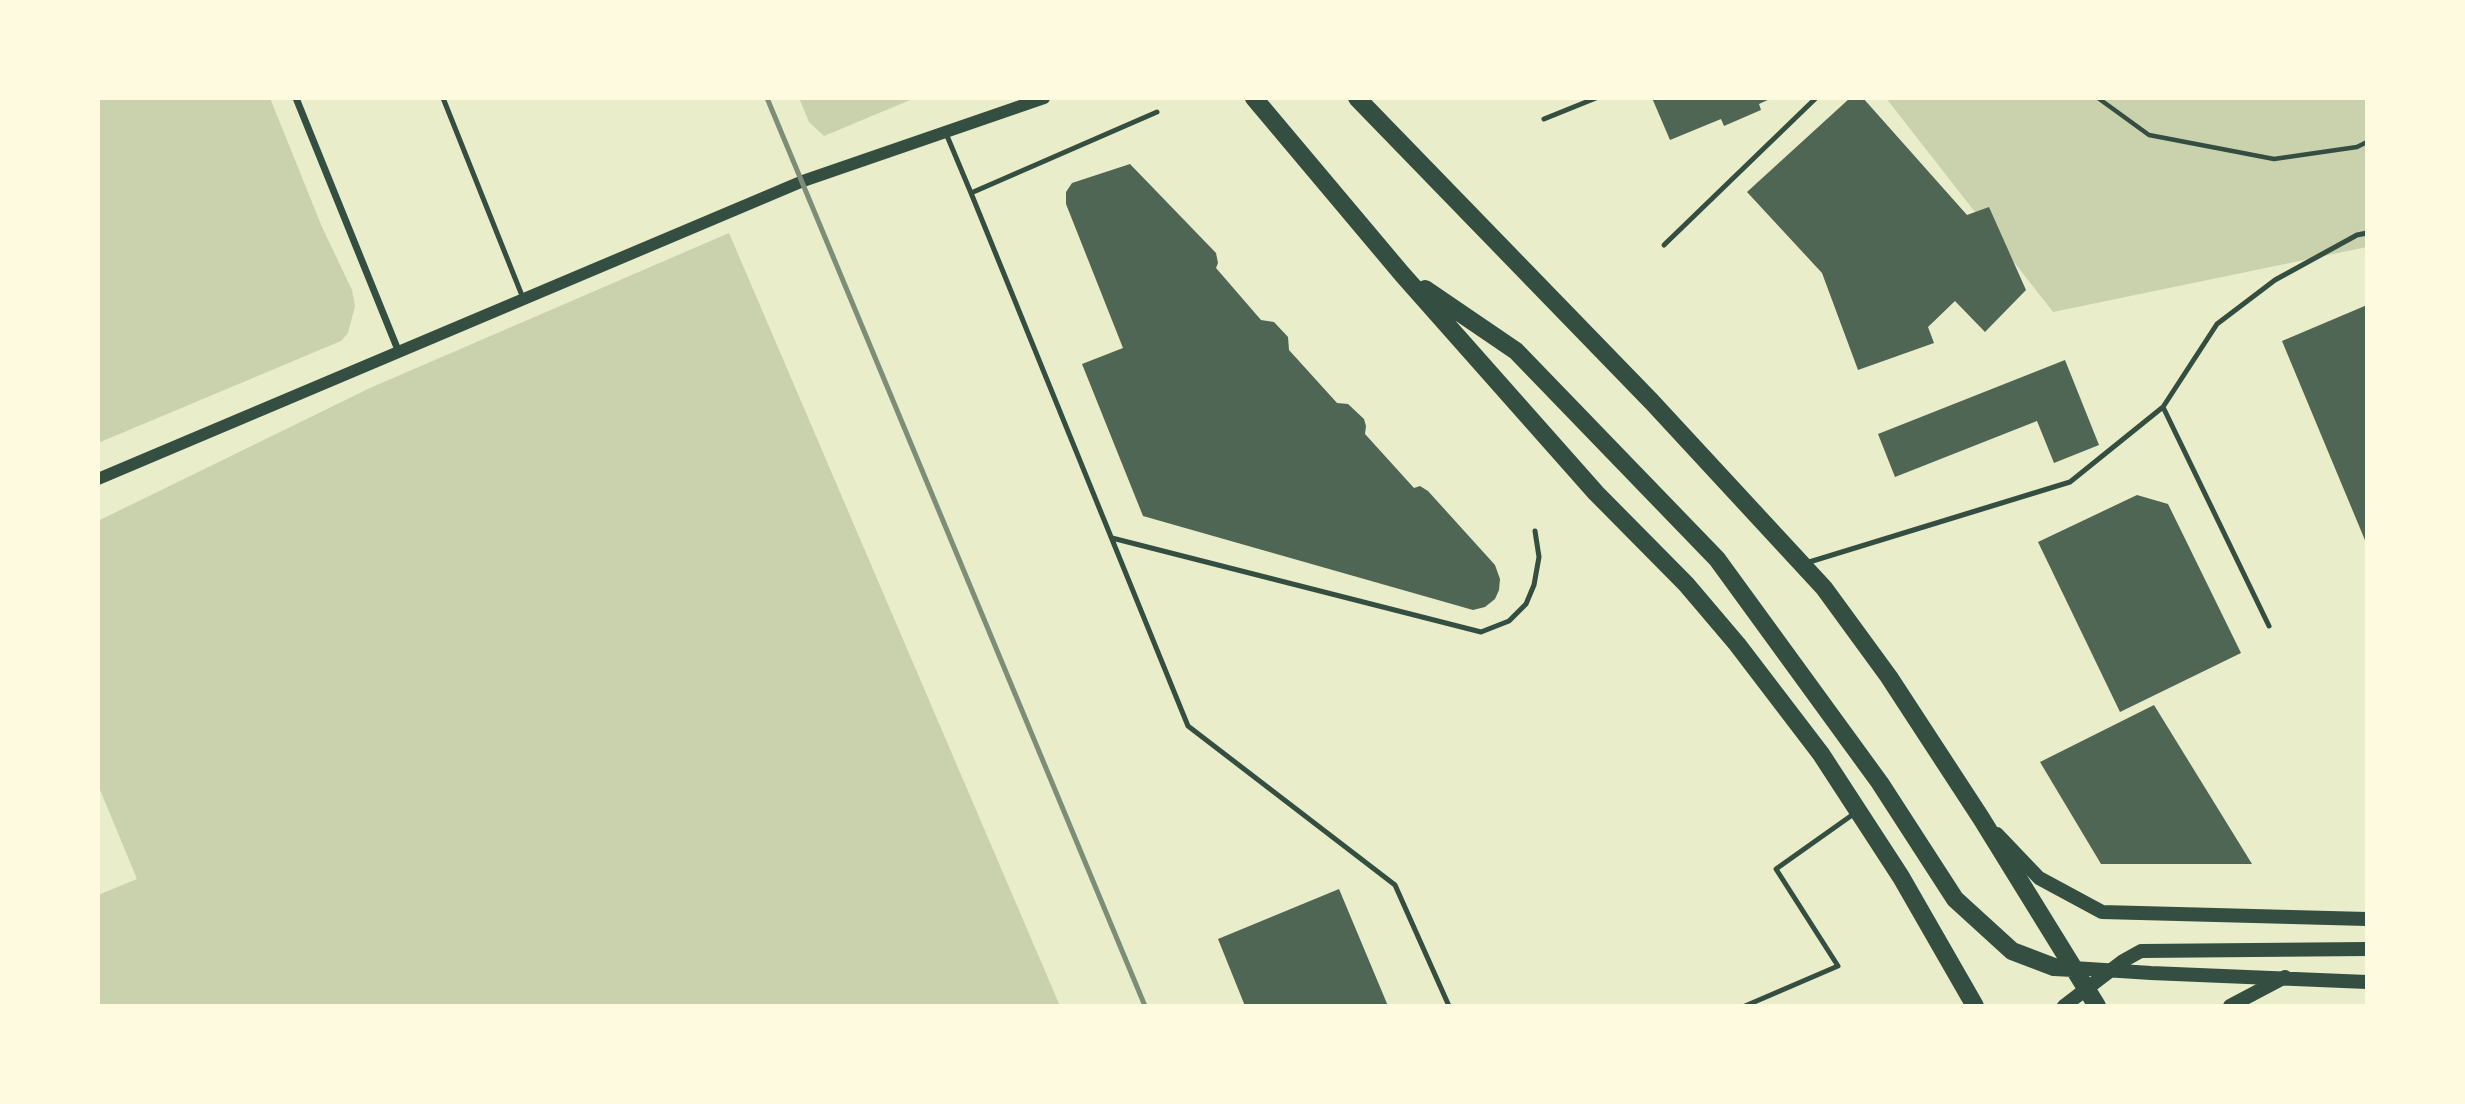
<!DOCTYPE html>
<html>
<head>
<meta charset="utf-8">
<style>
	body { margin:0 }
	#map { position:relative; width:2465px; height:1104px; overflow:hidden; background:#e9edc9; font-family:"Open Sans",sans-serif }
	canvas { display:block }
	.frame { position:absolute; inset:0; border:100px solid #fefae0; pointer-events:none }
</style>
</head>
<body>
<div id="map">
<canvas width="2465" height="1104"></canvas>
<div class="frame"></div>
</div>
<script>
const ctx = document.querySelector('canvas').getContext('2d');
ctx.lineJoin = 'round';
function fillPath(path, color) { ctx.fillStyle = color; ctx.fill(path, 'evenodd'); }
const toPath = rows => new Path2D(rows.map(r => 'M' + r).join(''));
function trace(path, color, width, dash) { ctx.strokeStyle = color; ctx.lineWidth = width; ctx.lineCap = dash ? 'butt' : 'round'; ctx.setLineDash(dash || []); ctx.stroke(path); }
fillPath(toPath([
	[98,98,270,98,322,227,352,290,355,306,348,333,341,341,98,443],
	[799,98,915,98,824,136,809,122],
	[1886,98,2367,98,2367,247,2053,312],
	[729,233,1060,1006,98,1006,98,895,137,879,98,785,98,521,370,388]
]), '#cad2ad');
fillPath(toPath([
	[1652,98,1772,98,1759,104,1761,110,1724,126,1721,119,1670,140],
	[1850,98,1863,98,1967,215,1989,207,2026,290,1985,332,1955,301,1928,327,1934,343,1858,370,1822,273,1747,192],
	[1130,164,1216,253,1218,263,1216,268,1261,320,1274,322,1288,337,1289,350,1337,403,1348,404,1364,419,1366,426,1365,434,1414,488,1420,486,1428,491,1495,565,1500,579,1499,590,1495,599,1485,607,1473,610,1143,516,1082,364,1123,348,1066,204,1066,192,1072,183],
	[2367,305,2367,545,2282,341],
	[2065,360,2099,445,2054,463,2037,421,1895,477,1878,434],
	[2137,495,2168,504,2241,653,2120,712,2038,542],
	[2154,705,2252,864,2101,864,2040,762],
	[1339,889,1388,1006,1245,1006,1218,939]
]), '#4f6655');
trace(toPath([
	[2098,98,2149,135,2274,159,2357,147,2367,142]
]), '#344e41', 4.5);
trace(toPath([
	[443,98,523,298],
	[1544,119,1596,98],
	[945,131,971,193,1157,112],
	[971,193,1188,726,1395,885,1449,1006],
	[1664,245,1816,98],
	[2163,407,2269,626],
	[1112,538,1481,632,1509,621,1526,604,1534,585,1539,557,1535,531],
	[1806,563,2070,482,2163,407,2217,324,2275,280,2357,235,2367,233],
	[1745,1006,1838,966,1776,869,1855,813]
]), '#344e41', 5);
trace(toPath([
	[296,98,398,350]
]), '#344e41', 7);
trace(toPath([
	[98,479,803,181,1044,98]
]), '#344e41', 12);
trace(toPath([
	[1997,834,2039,878,2102,912,2367,919],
	[2073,968,2151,973,2367,982],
	[2064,1006,2123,961,2141,951,2367,949],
	[2230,1006,2285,977]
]), '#344e41', 14);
trace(toPath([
	[1254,98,1402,274,1596,493,1686,584,1737,644,1821,754,1901,877,1975,1006],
	[1357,98,1652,402,1824,588,1889,677,1981,818,2097,1006],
	[1425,289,1516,351,1717,559,1880,783,1955,899,2012,951,2054,967,2073,968]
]), '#344e41', 18);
trace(toPath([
	[767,98,1145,1006]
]), '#7c8e77', 5);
</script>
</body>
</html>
